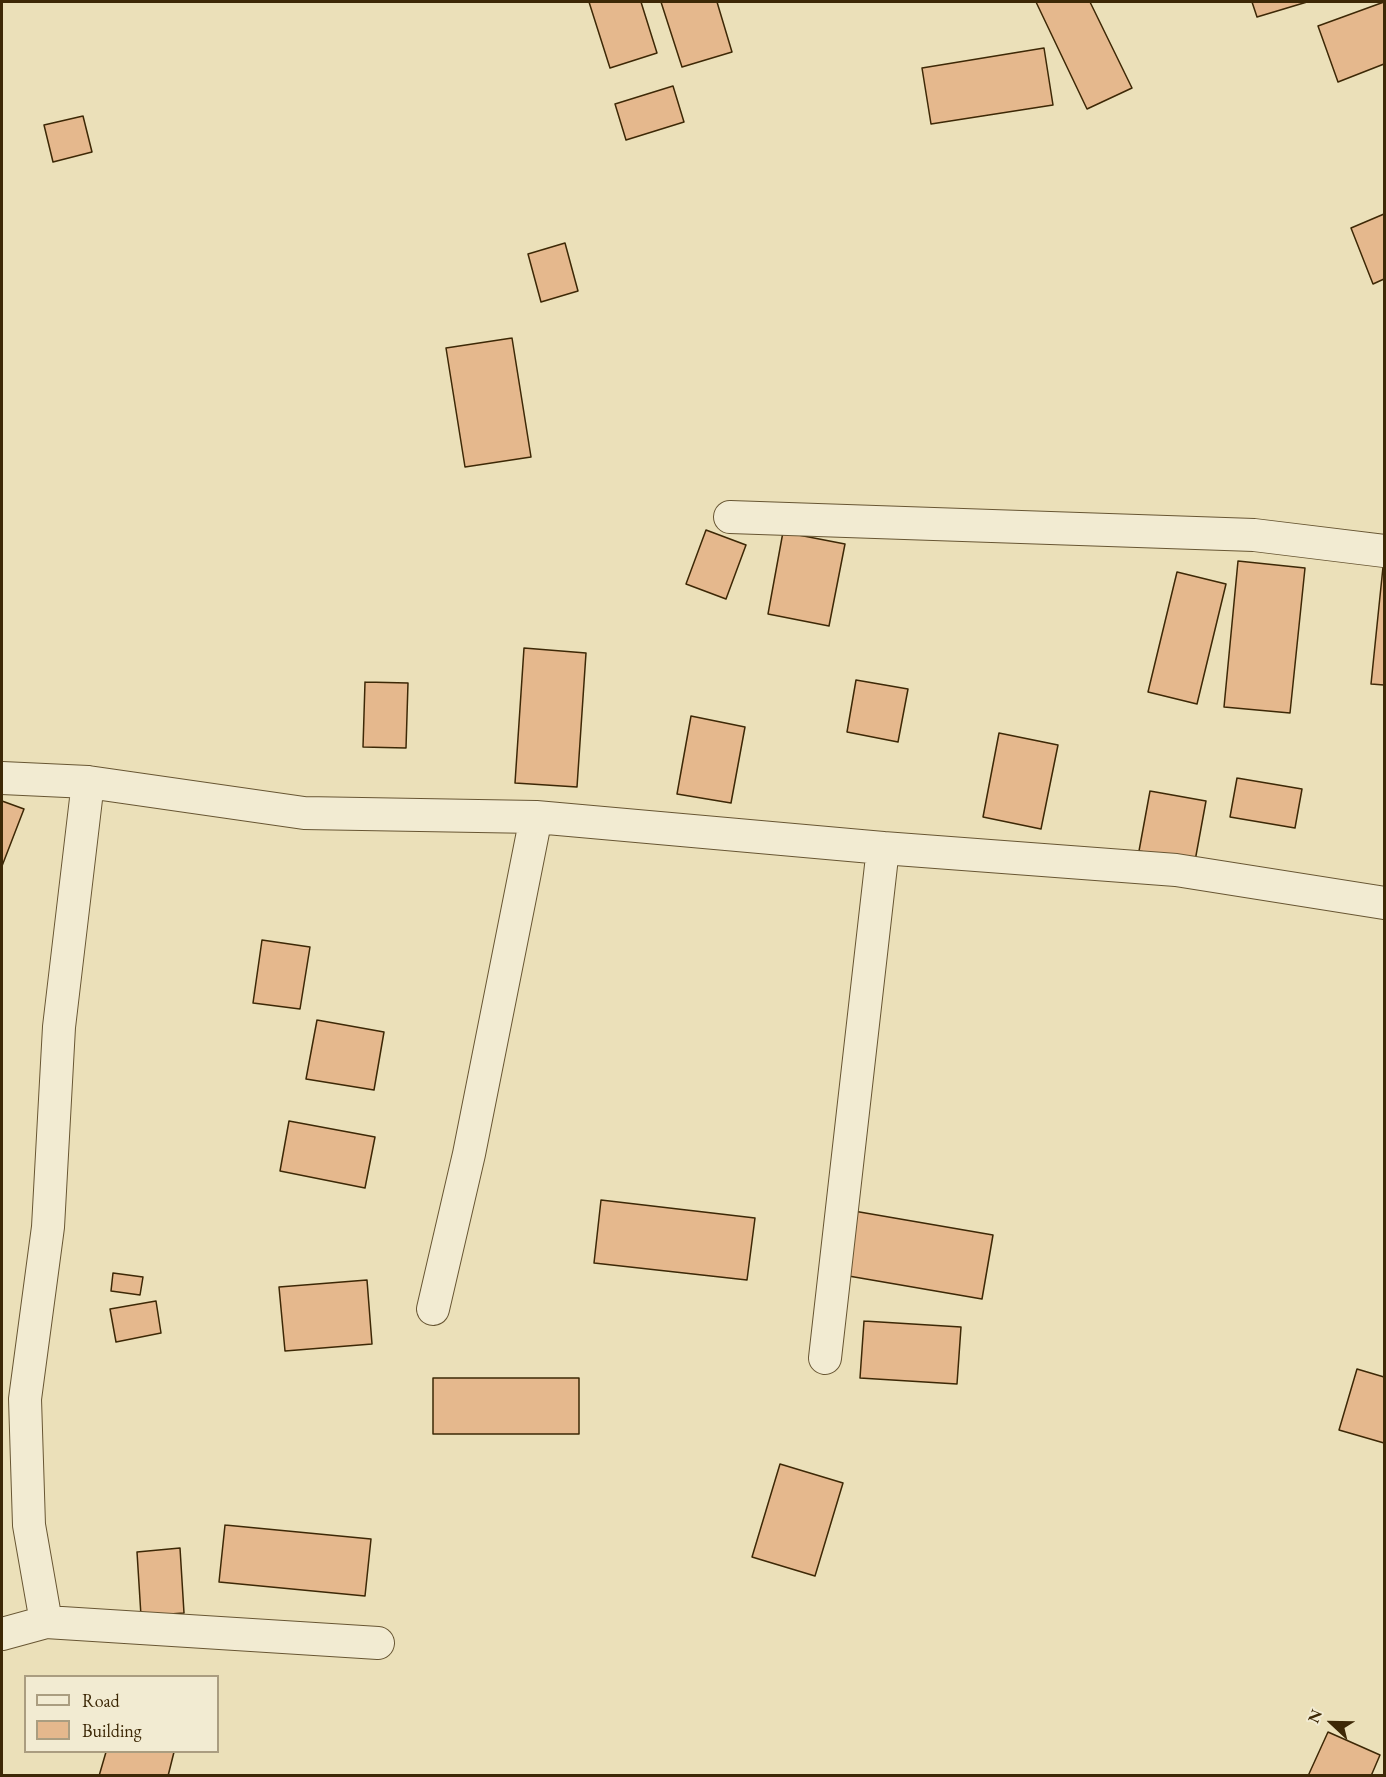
<!DOCTYPE html>
<html>
<head>
<meta charset="utf-8">
<style>
	body { margin:0 }
	#map { position:relative; width:1386px; height:1777px; overflow:hidden; background:#ebe0b9; font-family:"EB Garamond",serif }
	canvas { display:block }
	.frame { position:absolute; inset:0; border:3px solid #3d2806; pointer-events:none }
	.legend { position:absolute; left:24px; top:1675px; width:195px; height:78px; box-sizing:border-box; background:#f2ebd2; border:2px solid #aa9d80; margin:0; padding:8px 10px; list-style:none; font-size:18px; color:#3d2806 }
	.legend li { display:flex; align-items:center; gap:12px; height:30px }
	.legend b { width:30px; border:2px solid #aa9d80 }
	.north { position:absolute; left:1302px; top:1693px; width:60px; height:60px; -webkit-text-stroke:4px #f2ebd2; paint-order:stroke; rotate:292deg; font-size:16px; font-weight:700; line-height:24px; text-align:center; color:#3d2806 }
	.north::after { content:''; display:block; margin:auto; width:21px; height:27px; background:#3d2806; clip-path:polygon(50% 0,100% 100%,50% 72%,0 100%) }
</style>
</head>
<body>
<div id="map">
<canvas width="1386" height="1777"></canvas>
<div class="frame"></div>
<ul class="legend">
<li><b style="height:8px;background:#f2ebd2"></b>Road</li>
<li><b style="height:16px;background:#e5b88d"></b>Building</li>
</ul>
<div class="north">N</div>
</div>
<script>
const ctx = document.querySelector('canvas').getContext('2d');
ctx.lineJoin = 'round';
function fillPath(path, color) { ctx.fillStyle = color; ctx.fill(path, 'evenodd'); }
const toPath = rows => new Path2D(rows.map(r => 'M' + r).join(''));
function trace(path, color, width, dash) { ctx.strokeStyle = color; ctx.lineWidth = width; ctx.lineCap = dash ? 'butt' : 'round'; ctx.setLineDash(dash || []); ctx.stroke(path); }
const building = toPath([
	[589,2,641,2,657,53,610,68,589,2],
	[661,2,717,2,732,52,682,67,661,2],
	[1036,2,1090,2,1132,88,1087,109,1036,2],
	[1252,2,1307,2,1257,17,1252,2],
	[1384,2,1384,64,1338,82,1318,26,1384,2],
	[1044,48,1053,105,931,124,922,68,1044,48],
	[673,86,684,122,626,140,615,104,673,86],
	[83,116,92,152,53,162,44,125,83,116],
	[1384,214,1384,279,1373,284,1351,228,1384,214],
	[565,243,578,291,541,302,528,254,565,243],
	[512,338,531,457,465,467,446,348,512,338],
	[706,530,746,545,726,599,686,584,706,530],
	[783,532,845,544,829,626,768,614,783,532],
	[1238,561,1305,568,1290,713,1224,707,1238,561],
	[1383,567,1384,567,1384,685,1371,684,1383,567],
	[1177,572,1226,584,1197,704,1148,692,1177,572],
	[524,648,586,653,577,787,515,783,524,648],
	[856,680,908,689,898,742,847,732,856,680],
	[365,682,408,683,406,748,363,747,365,682],
	[691,716,745,727,731,803,677,794,691,716],
	[999,733,1058,745,1041,829,983,817,999,733],
	[1237,778,1302,789,1295,828,1230,817,1237,778],
	[1150,791,1206,801,1195,861,1139,851,1150,791],
	[2,801,24,809,2,866,2,801],
	[262,940,310,947,300,1009,253,1003,262,940],
	[317,1020,384,1032,374,1090,306,1079,317,1020],
	[289,1121,375,1137,365,1188,280,1171,289,1121],
	[601,1200,755,1218,747,1280,594,1263,601,1200],
	[848,1210,993,1235,982,1299,837,1274,848,1210],
	[113,1273,143,1277,140,1295,111,1291,113,1273],
	[367,1280,372,1344,285,1351,279,1287,367,1280],
	[156,1301,161,1333,116,1342,110,1309,156,1301],
	[864,1321,961,1327,957,1384,860,1378,864,1321],
	[1357,1369,1384,1377,1384,1443,1339,1430,1357,1369],
	[433,1378,579,1378,579,1434,433,1434,433,1378],
	[780,1464,843,1483,815,1576,752,1557,780,1464],
	[225,1525,371,1539,365,1596,219,1582,225,1525],
	[180,1548,184,1613,141,1616,137,1552,180,1548],
	[1328,1732,1380,1755,1371,1776,1308,1776,1328,1732],
	[106,1752,174,1752,168,1776,99,1776,106,1752]
]);
fillPath(building, '#e5b88d');
trace(building, '#3d2806', 1.5);
const street = toPath([
	[730,517,1254,535,1384,551],
	[2,778,88,782,304,813,536,817,883,848,1176,870,1384,903],
	[433,1309,469,1154,536,817],
	[825,1358,883,848],
	[46,1622,29,1525,25,1399,48,1227,59,1027,88,782],
	[2,1634,46,1622,378,1643]
]);
trace(street, '#685633', 34);
trace(street, '#f2ebd2', 32);
</script>
</body>
</html>
